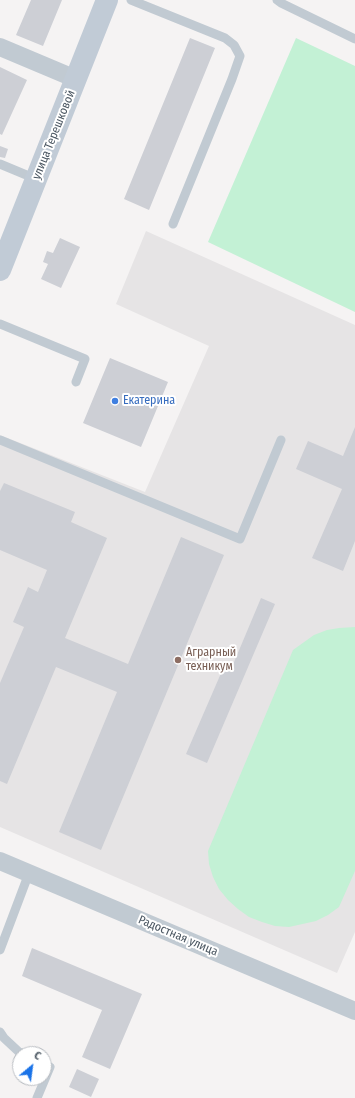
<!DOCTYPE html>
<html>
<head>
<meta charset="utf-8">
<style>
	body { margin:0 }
	#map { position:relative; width:355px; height:1098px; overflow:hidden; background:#f5f3f3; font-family:"Fira Sans Condensed",sans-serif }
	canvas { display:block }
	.north { position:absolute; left:12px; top:1046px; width:40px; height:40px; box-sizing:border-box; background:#fff; border:1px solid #b7bbc0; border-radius:50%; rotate:29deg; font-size:11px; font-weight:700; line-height:16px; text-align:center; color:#4a5661 }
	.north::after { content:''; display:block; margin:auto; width:14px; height:18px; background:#1a73e8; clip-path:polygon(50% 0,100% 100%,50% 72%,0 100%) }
</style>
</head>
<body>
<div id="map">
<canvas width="355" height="1098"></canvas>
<div class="north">С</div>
</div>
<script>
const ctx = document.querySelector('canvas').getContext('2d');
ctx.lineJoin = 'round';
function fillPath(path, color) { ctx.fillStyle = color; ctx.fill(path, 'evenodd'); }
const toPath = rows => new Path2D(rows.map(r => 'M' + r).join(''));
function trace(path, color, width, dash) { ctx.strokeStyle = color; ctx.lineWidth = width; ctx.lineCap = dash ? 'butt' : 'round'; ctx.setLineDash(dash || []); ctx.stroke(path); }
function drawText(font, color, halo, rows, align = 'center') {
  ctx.font = font + ' "Fira Sans Condensed",sans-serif'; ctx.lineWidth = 4; ctx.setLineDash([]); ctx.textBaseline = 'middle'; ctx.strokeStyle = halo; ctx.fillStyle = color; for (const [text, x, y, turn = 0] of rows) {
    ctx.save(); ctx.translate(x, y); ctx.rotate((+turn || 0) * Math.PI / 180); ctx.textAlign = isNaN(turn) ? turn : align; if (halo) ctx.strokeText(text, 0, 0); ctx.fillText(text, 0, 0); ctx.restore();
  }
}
fillPath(toPath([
	[146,231,355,325,355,932,337,973,0,827,0,435,145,492,209,346,116,304]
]), '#e6e4e5');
fillPath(toPath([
	[296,38,355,66,355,312,208,242],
	[355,627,355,871,339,907,328,915,316,921,289,927,275,926,262,922,249,917,238,909,228,900,219,889,213,877,209,864,208,851,293,650,314,635,327,630,339,628]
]), '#c3f1d5');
fillPath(toPath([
	[31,0,62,0,43,46,16,35],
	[190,38,215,48,149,210,124,199],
	[0,67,27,80,2,135,0,134],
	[0,146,8,149,5,158,0,157],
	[60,238,80,247,61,288,41,279,48,264,43,262,47,251,53,253],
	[110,358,168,382,141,447,83,423],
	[355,427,355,541,343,571,312,558,342,489,296,469,308,441,343,456],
	[4,483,75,512,71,522,107,538,65,638,128,664,181,537,224,555,101,850,59,832,117,692,56,667,7,784,0,781,0,683,24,627,13,622,28,587,38,592,47,570,0,550,0,491],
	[261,598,275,604,207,763,186,754,225,664,232,667],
	[32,948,142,994,110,1069,82,1057,102,1010,22,976],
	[77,1069,99,1079,91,1097,69,1087]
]), '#cdcfd5');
trace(toPath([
	[131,0,225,38,234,45,240,56,232,79,173,224],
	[277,0,281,3,355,39],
	[0,164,36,179],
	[0,324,85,359,76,382],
	[0,440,240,539,281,440],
	[0,950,29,873],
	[0,1032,4,1038,19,1052,24,1054],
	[37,1098,50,1067,44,1064]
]), '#c1cad2', 9);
trace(toPath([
	[0,47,76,79],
	[0,861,355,1011]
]), '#c1cad2', 18);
trace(toPath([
	[0,270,107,0]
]), '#c1cbd6', 22);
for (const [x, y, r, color] of [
	[115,401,4,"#3f7fe0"],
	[178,660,4,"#8d6e63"]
]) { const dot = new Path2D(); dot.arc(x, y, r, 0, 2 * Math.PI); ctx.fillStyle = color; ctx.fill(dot); trace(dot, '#fff', 1.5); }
drawText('12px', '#4a5661', '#fff', [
	["улица Терешковой",54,135,-68],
	["Радостная улица",178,936,23]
]);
drawText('12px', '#366cbe', '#fff', [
	["Екатерина",123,401]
], 'left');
drawText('12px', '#785e54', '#fff', [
	["Аграрный",186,653],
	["техникум",186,667]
], 'left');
</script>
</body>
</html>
